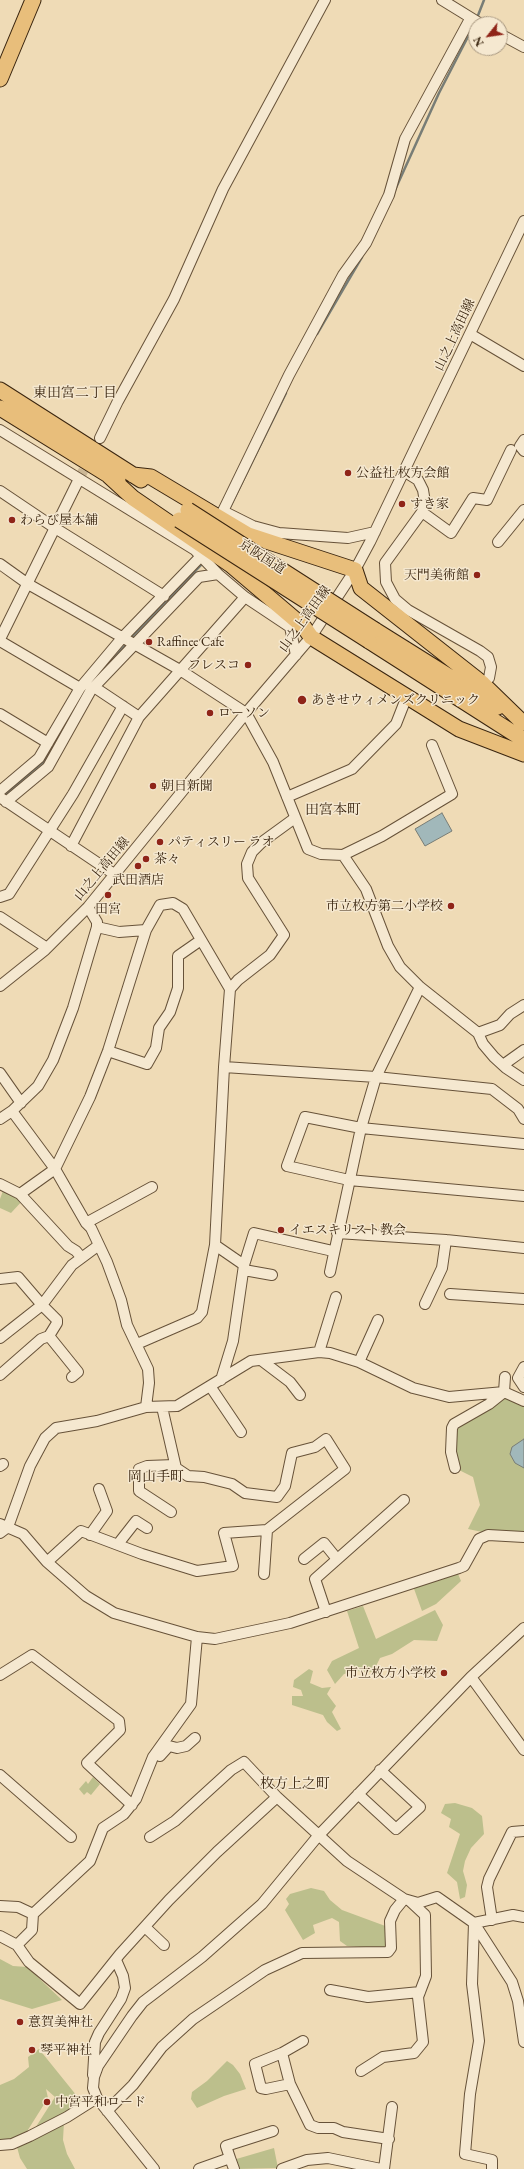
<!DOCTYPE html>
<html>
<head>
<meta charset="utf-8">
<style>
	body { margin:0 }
	#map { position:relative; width:524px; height:2169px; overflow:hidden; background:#efdbb6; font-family:"EB Garamond",serif }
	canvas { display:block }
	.north { position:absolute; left:468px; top:16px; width:40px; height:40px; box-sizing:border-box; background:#f5e8d0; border:1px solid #aa9a83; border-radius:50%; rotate:240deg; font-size:11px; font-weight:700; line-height:16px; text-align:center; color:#3a250f }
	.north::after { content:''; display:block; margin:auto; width:14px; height:18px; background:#8f2418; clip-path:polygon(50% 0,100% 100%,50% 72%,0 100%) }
</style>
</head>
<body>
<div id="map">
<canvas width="524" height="2169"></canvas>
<div class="north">N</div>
</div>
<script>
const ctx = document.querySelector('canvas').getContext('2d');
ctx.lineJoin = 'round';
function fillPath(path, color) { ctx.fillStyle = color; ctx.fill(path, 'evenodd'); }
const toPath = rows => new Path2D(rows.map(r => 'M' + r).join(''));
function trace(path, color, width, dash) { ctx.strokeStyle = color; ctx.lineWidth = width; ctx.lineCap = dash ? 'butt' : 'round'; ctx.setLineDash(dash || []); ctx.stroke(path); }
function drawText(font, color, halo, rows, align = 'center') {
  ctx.font = font + ' "EB Garamond","Noto Serif JP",serif'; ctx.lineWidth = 3; ctx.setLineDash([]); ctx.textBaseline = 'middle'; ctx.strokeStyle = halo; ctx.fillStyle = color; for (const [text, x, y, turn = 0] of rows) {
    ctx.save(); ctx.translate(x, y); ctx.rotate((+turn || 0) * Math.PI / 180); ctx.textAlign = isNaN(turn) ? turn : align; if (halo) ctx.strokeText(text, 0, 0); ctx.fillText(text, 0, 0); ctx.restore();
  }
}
fillPath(toPath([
	[4,1188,24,1199,11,1213,0,1208,0,1199],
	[504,1397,524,1404,524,1535,487,1533,468,1529,480,1505,473,1477,459,1470,455,1449,458,1425],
	[456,1569,461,1581,436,1604,422,1611,413,1586],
	[363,1606,376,1639,435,1610,443,1625,437,1641,414,1640,392,1654,380,1658,373,1672,356,1671,344,1674,335,1684,327,1670,332,1661,359,1648,347,1611],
	[309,1669,313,1671,310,1683,322,1688,331,1687,327,1694,336,1706,332,1712,341,1729,337,1731,327,1722,323,1715,292,1705,292,1696,303,1696,301,1690,293,1687,294,1680],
	[93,1777,100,1784,91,1795,87,1792,84,1795,79,1789,86,1781,88,1784],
	[455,1803,472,1808,482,1816,484,1834,471,1848,465,1861,463,1871,467,1885,465,1897,460,1899,457,1882,447,1873,460,1834,449,1827,451,1819,441,1813,445,1804],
	[311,1888,324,1891,330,1900,342,1910,388,1927,387,1949,347,1946,340,1941,339,1922,332,1918,313,1925,315,1933,303,1940,285,1910,289,1904,286,1899,290,1894],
	[0,1959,13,1966,27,1967,62,2000,32,2009,0,1999],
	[39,2049,85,2106,30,2136,55,2097,46,2089,48,2098,26,2133,0,2145,0,2085,14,2079,29,2067,28,2057],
	[227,2061,233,2065,240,2074,246,2089,224,2096,197,2108,191,2099,192,2092,207,2081],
	[64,2122,63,2140,67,2154,75,2169,27,2169,20,2158,17,2147],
	[274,2148,278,2168,237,2169,233,2160]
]), '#bcbf8c');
const water = toPath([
	[442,813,452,831,425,846,415,829,442,813],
	[524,1439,524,1468,515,1463,510,1454,512,1447,524,1439]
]);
fillPath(water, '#a1b8ba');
trace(water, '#787d76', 1);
trace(toPath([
	[477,18,484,0],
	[395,190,439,93,475,23],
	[317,334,362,257],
	[230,507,286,393],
	[130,639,203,563],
	[100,674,127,643],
	[4,795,43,762,86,690]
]), '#787d76', 2.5);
trace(toPath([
	[79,479,100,438]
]), '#cbb795', 10, [10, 5]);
const minor = toPath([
	[442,0,481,24],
	[500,34,524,47],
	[470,334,524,366],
	[0,430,195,550,218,574],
	[100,438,118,401,174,299,223,189,325,0],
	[524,440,520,446,524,451],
	[405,472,418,480,423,490,425,502,422,512,385,563,386,582,395,599,408,610,480,651,488,657,491,667,489,678,483,684],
	[0,491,55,528,164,596],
	[422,512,451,533,473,498,487,500,511,450],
	[375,532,348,538,279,533,253,526,223,511,289,375,343,275,366,243,389,195,405,139,470,19],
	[498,542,524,510],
	[0,564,28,584,180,670,246,713,273,762,308,849,321,854,343,855,382,836,452,794,432,745],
	[0,639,79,479],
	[0,641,80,688],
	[94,687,139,717],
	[0,714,48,743],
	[0,791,39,758,80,688,122,638,205,552],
	[287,797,352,769,396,724,407,696],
	[1,798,114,874],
	[6,802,48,767,91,690,199,577,218,574,245,597,290,627,296,655],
	[71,846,139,717,245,597],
	[343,855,366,889,388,946,400,967,420,987,478,1033,483,1044,494,1057,506,1068,524,1080],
	[0,897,9,894,73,794,123,706],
	[0,917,47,948],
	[97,927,119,932,146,930],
	[0,986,45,950,88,907,246,713,311,637,355,570,370,542,524,221],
	[478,1033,500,1025,510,1014,524,1005],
	[108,1051,147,1064,156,1048,159,1028,170,1012,178,988,178,956,201,940],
	[503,1065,524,1050],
	[224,1067,376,1077,492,1089,518,1109,524,1119],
	[0,1073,21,1103],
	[12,1111,38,1086,53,1060,73,1008,97,927,97,922,88,907],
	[0,1119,12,1111,55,1169,86,1223,91,1228,107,1262,121,1300,127,1325,148,1369,149,1383,146,1407],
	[524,1144,361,1128,305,1117,287,1166,349,1180,524,1196],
	[0,1184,20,1194,68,1246,76,1251,81,1257],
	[20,1194,55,1169,90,1097,108,1051,146,930,160,905,173,903,183,909,230,989],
	[86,1223,152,1187],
	[337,1233,446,1240,524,1248],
	[215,1245,244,1265,233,1341,221,1380],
	[244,1265,254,1233,333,1251],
	[244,1270,272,1275],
	[330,1272,361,1128,376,1077,420,987],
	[0,1279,18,1277,42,1305,0,1338],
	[450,1294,524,1299],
	[425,1304,442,1268,446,1240],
	[49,1336,78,1372,72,1377],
	[137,1344,197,1318,202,1312,215,1245,224,1067,230,989,238,980,270,955,284,935,248,878,247,864,252,852,262,842,295,818],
	[319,1352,336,1297],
	[261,1360,290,1382,300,1395],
	[359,1362,378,1320],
	[524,1367,518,1378,524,1387],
	[0,1375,41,1339,49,1336,57,1323,57,1320,42,1305,72,1265,99,1245],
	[210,1386,241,1432],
	[0,1466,3,1464],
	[455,1468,451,1452,452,1428,454,1424,489,1404,504,1392,505,1377],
	[171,1512,139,1491,139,1469,147,1466,175,1465],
	[0,1524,23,1534,47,1562,86,1596,114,1613,197,1637,215,1639,290,1623,459,1568,464,1566,479,1539,488,1535,524,1537],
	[0,1533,8,1527,30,1466,45,1438,56,1428,97,1421,146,1407,177,1406,251,1361,319,1352,330,1353,359,1362,413,1388,449,1397,504,1392,524,1401],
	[90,1535,107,1511,99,1489],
	[118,1544,136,1521,147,1528],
	[304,1559,324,1543,337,1559],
	[47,1562,81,1531,142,1554,197,1571,233,1566,224,1533,267,1530,345,1469,326,1439,315,1447,292,1453,285,1486,277,1497,245,1493,232,1484,204,1477,188,1476,176,1468,162,1407],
	[264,1574,267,1530],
	[326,1612,315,1579,404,1500],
	[0,1675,32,1655,119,1721,120,1730,87,1763,132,1805],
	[471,1677,524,1750],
	[160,1756,169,1746,177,1748,186,1746,195,1738],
	[0,1775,71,1837],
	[358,1794,396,1829,420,1807,380,1770],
	[150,1837,175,1821,231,1770,244,1762,277,1797,347,1861,404,1899,418,1903,437,1897,474,1923,512,1982,518,2001,524,2042],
	[0,1906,18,1907,33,1914],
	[33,1914,90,1861,103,1828,124,1814,136,1799,153,1757,191,1704,197,1637],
	[492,1920,487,1887,489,1879,512,1832,524,1831],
	[474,1923,472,1984,479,2041,470,2094,465,2154,492,2160,492,2169],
	[474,1923,513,1915,524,1917],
	[145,1927,164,1945],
	[0,1936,17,1945,29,1962,80,2004,120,1954,169,1900,217,1852,277,1797],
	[17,1945,32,1930,33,1914],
	[330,1990,368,1997,420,1992],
	[303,2041,282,2053,290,2084,310,2125,318,2128,334,2128,343,2132,389,2139],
	[282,2053,255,2064,261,2088,266,2089,290,2084],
	[361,2071,383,2057,414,2053,423,2042,418,1997,426,1976,425,1915,410,1901],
	[93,2075,95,2042,99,2033,121,1999,125,1988,123,1976,116,1960],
	[107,2111,133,2085,162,2047,193,2019,265,1970,302,1953,388,1952,391,1948,390,1921,395,1910,404,1899],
	[0,2145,12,2144,30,2136,67,2117,97,2098],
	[230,2158,234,2169],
	[154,2169,97,2098,93,2088,94,2077,98,2066,132,2016,143,2002,202,1957,262,1904,318,1836,471,1677,524,1628],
	[199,2169,230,2158,226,2146,273,2131],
	[282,2169,307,2160,328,2158,381,2169],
	[384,2169,392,2107]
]);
const highway = toPath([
	[0,79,33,0],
	[0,390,141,480],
	[0,408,118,481],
	[133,475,151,477,248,535,355,570,361,588,483,684,523,723],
	[109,476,133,498,231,565,304,627,311,637,459,729,524,754],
	[375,630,498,707],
	[369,641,524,740]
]);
trace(minor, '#675239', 12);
trace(highway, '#3a250f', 17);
trace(minor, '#f5e8d0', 10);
trace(highway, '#e8be7b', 15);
const highwayBridge = toPath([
	[188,510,375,630],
	[179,520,369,641]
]);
trace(highwayBridge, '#3a250f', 17, []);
trace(highwayBridge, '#e8be7b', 15);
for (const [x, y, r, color] of [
	[348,473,4,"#8f2418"],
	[402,504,4,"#8f2418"],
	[12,520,4,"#8f2418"],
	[477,575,4,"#8f2418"],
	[149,642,4,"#8f2418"],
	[248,665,4,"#8f2418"],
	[302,700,5,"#8f2418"],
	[210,713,4,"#8f2418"],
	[153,786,4,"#8f2418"],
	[160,842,4,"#8f2418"],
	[146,859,4,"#8f2418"],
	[138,866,4,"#8f2418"],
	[108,895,4,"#8f2418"],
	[451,906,4,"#8f2418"],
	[281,1230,4,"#8f2418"],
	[444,1673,4,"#8f2418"],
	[20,2022,4,"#8f2418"],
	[32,2050,4,"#8f2418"],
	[47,2102,4,"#8f2418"]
]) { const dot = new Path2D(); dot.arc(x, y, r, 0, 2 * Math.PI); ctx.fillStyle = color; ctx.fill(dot); trace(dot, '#f5e8d0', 1.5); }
drawText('13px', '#3a250f', '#f5e8d0', [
	["山之上高田線",455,335,-65],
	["京阪国道",262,557,33],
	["山之上高田線",305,619,-54],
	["山之上高田線",102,869,-50]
]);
drawText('13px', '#3a250f', '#f5e8d0', [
	["公益社 枚方会館",356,473],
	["すき家",410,504],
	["わらび屋本舗",20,520],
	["天門美術館",469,575,"right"],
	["Raffinee Cafe",157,642],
	["フレスコ",240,665,"right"],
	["あきせウィメンズクリニック",311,700],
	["ローソン",218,713],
	["朝日新聞",161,786],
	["パティスリー ラオ",168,842],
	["茶々",154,859],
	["武田酒店",138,880,"center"],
	["市立枚方第二小学校",443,906,"right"],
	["田宮",108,909,"center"],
	["イエスキリスト教会",289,1230],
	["市立枚方小学校",436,1673,"right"],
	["意賀美神社",28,2022],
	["琴平神社",40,2050],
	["中宮平和ロード",55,2102]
], 'left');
drawText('14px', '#3a250f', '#f5e8d0', [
	["東田宮二丁目",75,393],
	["田宮本町",333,810],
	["岡山手町",156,1477],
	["枚方上之町",295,1784]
]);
</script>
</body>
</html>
